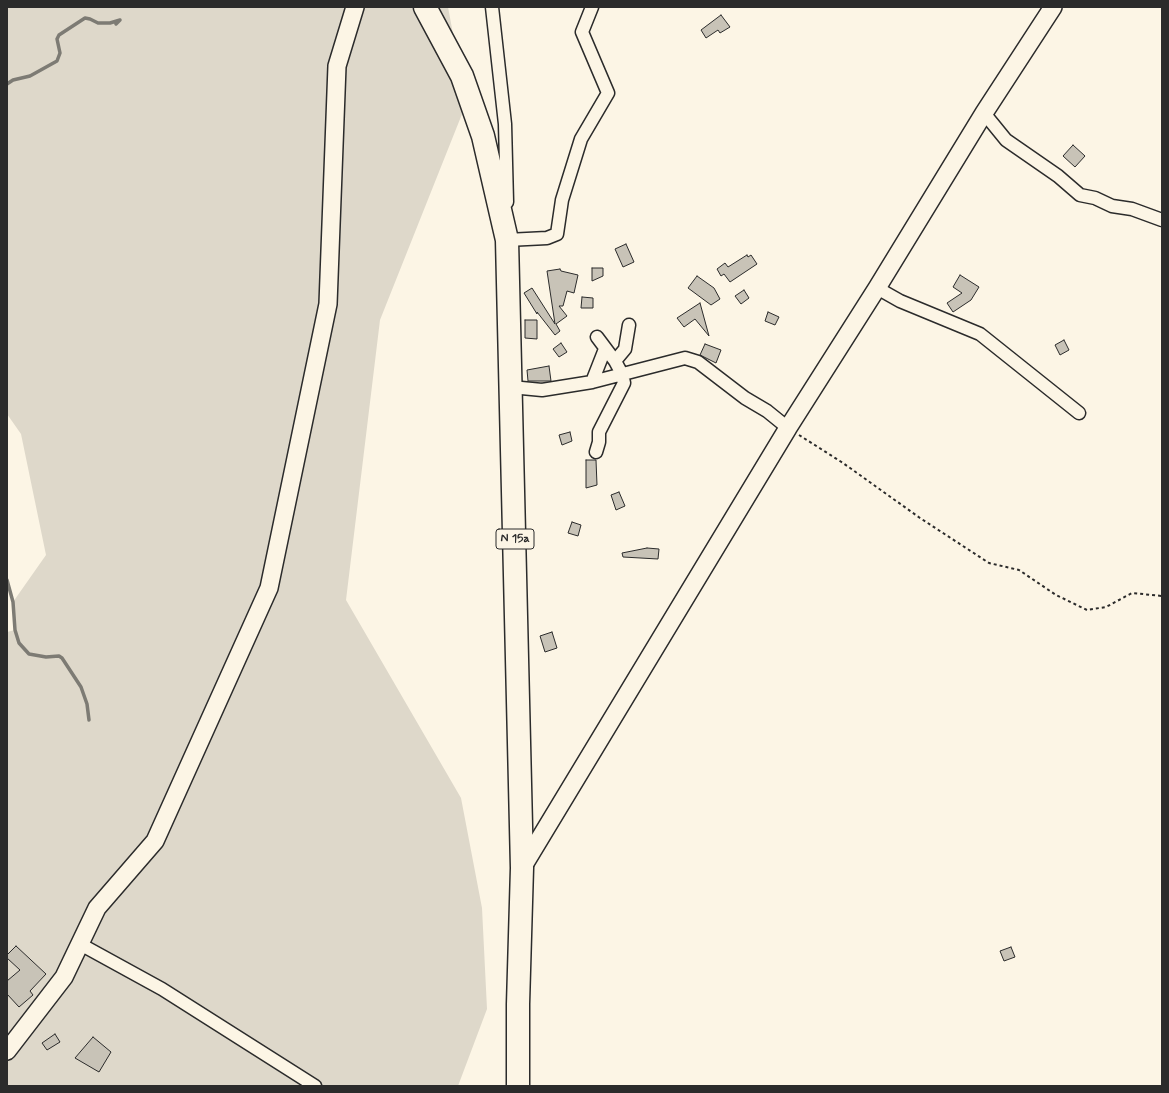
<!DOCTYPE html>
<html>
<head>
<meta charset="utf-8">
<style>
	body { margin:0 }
	#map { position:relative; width:1169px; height:1093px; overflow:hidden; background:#fcf5e5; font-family:Mynerve,sans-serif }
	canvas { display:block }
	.frame { position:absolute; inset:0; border:8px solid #2b2b2b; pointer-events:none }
</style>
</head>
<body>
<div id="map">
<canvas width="1169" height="1093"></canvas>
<div class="frame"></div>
</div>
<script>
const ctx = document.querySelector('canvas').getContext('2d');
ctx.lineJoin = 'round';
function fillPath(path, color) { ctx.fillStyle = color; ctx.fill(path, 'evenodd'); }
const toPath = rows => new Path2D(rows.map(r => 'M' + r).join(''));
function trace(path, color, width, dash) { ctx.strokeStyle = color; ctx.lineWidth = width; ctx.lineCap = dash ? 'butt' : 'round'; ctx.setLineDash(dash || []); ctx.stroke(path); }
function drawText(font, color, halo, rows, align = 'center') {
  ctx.font = font + ' Mynerve,sans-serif'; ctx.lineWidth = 3; ctx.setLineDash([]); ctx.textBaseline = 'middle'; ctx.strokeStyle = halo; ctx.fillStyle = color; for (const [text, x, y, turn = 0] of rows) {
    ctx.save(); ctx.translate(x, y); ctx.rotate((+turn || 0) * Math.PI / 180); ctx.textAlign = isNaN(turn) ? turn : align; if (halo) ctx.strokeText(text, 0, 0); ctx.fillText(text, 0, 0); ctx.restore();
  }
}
fillPath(toPath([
	[7,7,448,7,466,104,380,320,346,600,461,798,482,908,487,1009,458,1086,7,1086,7,632,15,630,13,602,46,555,21,434,7,414]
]), '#ded8ca');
trace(toPath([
	[7,84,13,80,30,76,57,61,60,53,57,39,59,35,85,18,90,19,98,23,110,23,120,20,116,24],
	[7,580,13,602,15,630,19,643,29,654,46,657,59,656,62,658,81,687,87,704,89,720]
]), '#7d7b74', 3.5);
const building = toPath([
	[721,15,730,27,720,33,718,30,706,38,701,30,721,15],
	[1073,145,1085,156,1075,167,1063,156,1073,145],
	[626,244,634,262,623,267,615,249,626,244],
	[747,255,748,257,751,255,757,264,730,282,724,274,721,276,717,269,725,263,728,267,747,255],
	[592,268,603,268,603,276,592,281,592,268],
	[560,269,561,271,578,275,574,293,567,291,563,306,559,306,567,316,556,324,560,331,555,335,537,312,537,314,524,293,532,288,555,324,547,271,560,269],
	[960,275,979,287,971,300,953,312,947,303,962,293,953,287,960,275],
	[697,276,714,288,720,299,711,305,688,288,697,276],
	[744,290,749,298,741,304,735,296,744,290],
	[582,297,593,298,593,308,581,308,582,297],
	[700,303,709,336,695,319,684,327,677,318,700,303],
	[768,312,779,317,775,325,765,321,768,312],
	[525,320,537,320,537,339,525,338,525,320],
	[1064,340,1069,350,1060,355,1055,345,1064,340],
	[561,343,567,352,559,357,553,349,561,343],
	[705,344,721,350,716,363,700,355,705,344],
	[549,366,551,381,528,381,527,370,549,366],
	[570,432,572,441,562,445,559,435,570,432],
	[586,460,596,460,597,485,586,488,586,460],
	[619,492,625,506,616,510,611,495,619,492],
	[572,522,581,525,578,536,568,533,572,522],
	[647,548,659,549,658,559,623,557,622,553,647,548],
	[552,632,557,648,545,652,540,636,552,632],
	[16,946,46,974,30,991,33,995,19,1007,7,994,7,981,20,970,7,958,7,955,16,946],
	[1011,947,1015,957,1004,961,1000,951,1011,947],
	[55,1034,60,1042,47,1050,42,1043,55,1034],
	[93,1037,111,1052,99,1072,75,1058,93,1037]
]);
fillPath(building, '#c8c3b7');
trace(building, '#2b2b2b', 1);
const street = toPath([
	[492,7,505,124,507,202],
	[984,113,1006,140,1058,176,1080,195,1095,198,1112,206,1132,209,1162,220],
	[507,235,507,240,547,238,557,234,562,200,581,139,608,93,582,32,592,7],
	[877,288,900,301,980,334,1079,413],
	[615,361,625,349,629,325],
	[592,382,605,349],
	[511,387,542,390,592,382,685,358,698,362,745,398,767,411,788,428],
	[596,452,599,442,599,432,624,383,622,374,615,361,597,337],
	[80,944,162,989,315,1086]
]);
const secondary = toPath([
	[522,868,788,428,877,288,984,113,1053,7],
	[7,1051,64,977,97,908,155,841,269,588,328,304,337,66,355,7]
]);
const highway = toPath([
	[425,7,462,76,483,136,507,240,522,868,518,1004,518,1086]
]);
trace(street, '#2b2b2b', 15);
trace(secondary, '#2b2b2b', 20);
trace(highway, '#2b2b2b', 25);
trace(toPath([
	[799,435,843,463,920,518,989,563,1019,570,1056,595,1087,610,1106,607,1132,593,1162,596]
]), '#2b2b2b', 2, [3, 3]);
trace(street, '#fcf5e5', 12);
trace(secondary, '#fcf5e5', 17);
trace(highway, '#fcf5e5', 22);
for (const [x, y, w] of [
	[515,539,38]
]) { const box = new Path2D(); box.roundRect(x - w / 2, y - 10, w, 20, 3); ctx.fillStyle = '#fcf5e5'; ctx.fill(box); trace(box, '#2b2b2b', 1); }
drawText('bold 12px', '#2b2b2b', null, [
	["N 15a",515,539]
]);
</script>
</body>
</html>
